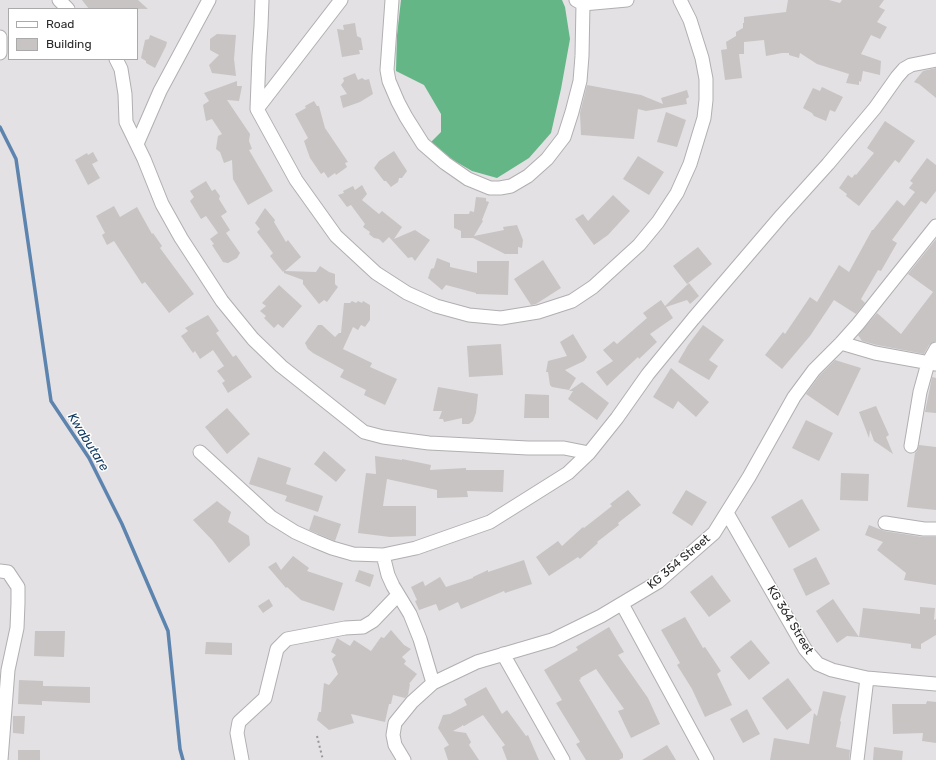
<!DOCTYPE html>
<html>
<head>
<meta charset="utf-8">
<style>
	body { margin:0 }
	#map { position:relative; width:936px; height:760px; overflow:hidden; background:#e3e1e3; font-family:Rubik,sans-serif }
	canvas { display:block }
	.legend { position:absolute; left:8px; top:8px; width:130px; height:52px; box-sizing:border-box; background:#fff; border:1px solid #abaaab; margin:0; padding:5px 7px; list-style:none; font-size:12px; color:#2c2b2c }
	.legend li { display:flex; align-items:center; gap:8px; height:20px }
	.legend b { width:20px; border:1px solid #abaaab }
</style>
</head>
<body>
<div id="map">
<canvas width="936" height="760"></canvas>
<ul class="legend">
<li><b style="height:5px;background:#fff"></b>Road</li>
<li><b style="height:11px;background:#c8c4c3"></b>Building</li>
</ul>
</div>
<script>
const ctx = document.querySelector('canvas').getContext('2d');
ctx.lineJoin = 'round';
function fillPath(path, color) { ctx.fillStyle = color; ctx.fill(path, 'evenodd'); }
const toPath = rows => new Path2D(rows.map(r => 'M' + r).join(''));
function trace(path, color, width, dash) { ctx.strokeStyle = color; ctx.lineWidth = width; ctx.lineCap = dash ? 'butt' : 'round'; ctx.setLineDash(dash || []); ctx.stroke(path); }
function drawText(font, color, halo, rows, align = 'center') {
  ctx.font = font + ' Rubik,sans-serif'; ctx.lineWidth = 3; ctx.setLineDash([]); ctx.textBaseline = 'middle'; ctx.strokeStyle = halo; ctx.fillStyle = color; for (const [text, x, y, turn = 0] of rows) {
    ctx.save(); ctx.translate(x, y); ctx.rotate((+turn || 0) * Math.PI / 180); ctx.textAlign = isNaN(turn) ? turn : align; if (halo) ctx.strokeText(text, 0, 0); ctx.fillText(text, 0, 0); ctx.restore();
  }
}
fillPath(toPath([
	[401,0,562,0,565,7,570,39,561,89,551,133,529,158,497,178,472,171,453,160,431,142,441,132,441,114,424,85,396,71,397,35]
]), '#64b687');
trace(toPath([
	[0,127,16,159,51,401,89,458,122,524,168,631,180,749,183,760]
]), '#5d84ae', 3.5);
fillPath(toPath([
	[82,0,138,0,148,9,89,9],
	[788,0,829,0,840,3,842,0,884,0,879,7,885,10,877,22,887,27,880,39,871,35,861,54,881,61,880,75,863,71,861,82,859,81,859,85,846,83,849,74,817,64,800,53,799,58,789,55,789,53,782,53,766,56,764,40,744,42,744,54,739,54,742,78,725,80,721,50,727,49,726,42,736,36,736,32,743,28,743,23,744,23,744,17,786,12],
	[355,23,357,36,361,38,363,50,359,50,360,54,342,57,337,29,344,30,343,25],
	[217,34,236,35,234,59,236,76,212,73,209,65,219,55,210,50,210,39],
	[150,35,167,42,166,46,155,68,146,63,146,61,141,58,145,40,149,39],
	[936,68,936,98,919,84,914,82,923,71],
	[355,73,358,80,362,78,365,80,369,79,373,94,360,102,343,108,340,96,347,94,341,85,344,81,343,78],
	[237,81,237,86,242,86,239,101,227,100,250,134,249,141,252,149,249,150,273,191,248,205,233,179,232,160,224,163,220,152,216,149,218,136,222,134,212,119,206,121,203,105,209,101,204,93],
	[587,85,641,95,663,104,661,98,687,90,689,97,686,99,687,104,646,111,638,109,634,139,581,135,580,113],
	[822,87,843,97,835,112,830,110,826,121,814,116,812,113,803,108,813,88,820,91],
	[314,101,317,106,319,106,325,128,348,162,345,163,347,167,336,175,335,173,328,178,324,172,321,174,310,158,304,141,308,138,295,114,306,108,305,106],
	[666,112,686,120,677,147,657,142],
	[885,121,915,141,899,163,895,160,859,206,846,196,847,194,839,188,848,175,852,178,855,174,856,175,874,153,867,148],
	[394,151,407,171,402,178,399,178,398,182,391,187,386,181,384,181,374,168,379,161],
	[93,152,98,161,92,164,100,178,88,185,75,160,87,153,88,155],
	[638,156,664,172,649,195,623,179],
	[927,158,936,165,936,191,926,204,921,201,892,240,897,243,881,271,878,270,861,299,865,303,856,314,834,300,810,336,782,369,765,355,783,332,785,334,810,297,817,302,839,265,849,272,872,230,873,230,897,200,904,206,915,192,909,188,913,183,910,181],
	[206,181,212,191,215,189,220,196,219,199,227,212,221,216,230,230,226,233,240,253,237,258,228,263,223,262,212,245,214,244,210,239,218,233,206,216,201,219,190,201,194,197,190,191],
	[362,185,367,194,362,200,379,214,382,211,402,227,394,239,415,230,430,240,415,261,412,257,408,258,389,237,383,243,379,239,374,238,369,234,370,232,363,227,365,224,351,205,347,207,338,195,344,193,343,191,353,186,355,190],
	[613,195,630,211,608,235,594,245,575,219,583,214,588,221],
	[476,197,486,198,486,201,489,202,482,220,483,221,474,236,504,230,503,227,517,225,523,240,522,248,518,247,518,254,505,254,473,238,461,238,461,231,454,228,454,214,469,214,470,211,474,212],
	[114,206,120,217,137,207,152,234,153,233,162,246,160,248,194,294,169,313,145,282,142,284,114,241,107,245,102,235,105,233,96,216],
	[265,208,275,220,274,222,286,242,288,240,301,257,285,271,316,272,320,266,329,272,335,274,335,284,338,287,327,302,324,300,319,304,303,284,303,280,284,273,284,271,283,272,270,256,273,253,257,232,260,229,255,223],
	[936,239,936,341,929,345,924,354,877,345,862,341,858,335,877,313,901,334,933,292,908,274],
	[698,247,712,264,687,284,673,266],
	[437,258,450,263,450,267,477,273,477,261,509,261,508,295,476,294,476,293,446,285,442,290,428,278,431,269,434,268],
	[543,260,561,288,536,304,531,305,514,279],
	[689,283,699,296,690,304,687,300,666,307,673,318,650,334,657,342,639,359,638,357,607,386,596,372,613,361,603,350,614,341,617,344,647,318,643,313,661,300,665,306],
	[279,285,302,306,283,328,278,324,274,328,264,318,266,316,260,311,266,306,262,303],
	[352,301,356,303,358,301,362,303,363,301,370,305,370,320,365,327,361,325,358,330,353,327,343,349,372,363,370,367,397,379,385,405,364,395,366,390,340,377,344,370,313,353,308,349,305,343,318,325,322,325,335,337,339,333,341,333,344,303,350,303],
	[208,315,219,331,216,333,233,357,236,355,252,377,228,393,222,383,225,381,217,371,224,366,213,350,200,359,195,351,193,353,181,336,188,331,185,328],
	[703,325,724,340,709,360,718,366,709,380,678,362,688,345],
	[573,334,587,357,584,361,565,370,576,378,569,390,552,387,550,385,548,372,546,372,548,361,567,356,560,342],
	[501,344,503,375,469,377,467,346],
	[835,360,861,368,838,416,806,394,820,375],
	[671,368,709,402,696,417,678,401,673,409,653,397],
	[932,377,936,378,936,413,925,412],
	[582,382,609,403,597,420,568,399,573,391,569,391],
	[438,387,478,394,476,413,473,421,469,424,462,424,462,418,444,422,443,419,439,419,442,411,433,411],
	[525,394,549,395,549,418,524,418],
	[876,406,889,435,886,437,893,454,874,441,870,430,869,438,859,412],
	[227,408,250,434,227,454,205,427],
	[806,420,833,433,819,461,792,448],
	[919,445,936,447,936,510,907,507,915,453,917,451],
	[324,451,346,470,336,482,314,464],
	[375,456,402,460,402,459,431,465,430,470,466,468,466,470,504,470,503,492,467,491,468,497,437,498,437,490,387,479,383,506,416,506,416,536,390,537,358,533,366,473,376,474],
	[258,457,291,468,286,484,323,496,318,512,285,501,287,496,249,484],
	[841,473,869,474,868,501,840,500],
	[628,490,641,505,618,523,619,525,597,542,598,543,580,559,578,557,549,576,536,557,558,541,562,546,583,527,584,528,612,506,610,504],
	[686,490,707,502,692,526,672,513],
	[802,499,820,530,789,548,771,517],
	[217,501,231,512,228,522,249,536,250,545,229,563,213,541,193,520],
	[314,515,341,524,335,541,309,530],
	[869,525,884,531,923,537,936,537,936,585,904,580,906,573,877,550,883,542,865,535],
	[293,556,309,568,307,571,343,583,334,611,301,600,287,587,286,588,268,567,276,562,281,570],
	[816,557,830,584,806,596,793,569],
	[524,560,532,584,505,593,504,591,461,609,458,602,439,611,436,604,419,610,415,601,417,600,411,587,423,581,425,586,440,577,446,587,473,578,473,577,488,570,488,572],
	[359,570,374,575,370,587,355,581],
	[712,575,731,601,709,617,690,592],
	[269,599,273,606,263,613,258,606],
	[833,599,859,637,847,636,837,643,816,611],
	[920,607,935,608,934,620,936,619,936,635,921,644,921,649,911,648,911,644,859,637,863,608,920,614],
	[685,617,703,648,705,647,721,671,717,674,732,705,705,717,692,689,677,665,680,663,661,630],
	[609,627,624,652,618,655,648,698,660,724,631,738,618,711,624,709,596,669,580,678,581,679,579,680,623,754,623,758,619,760,586,760,576,744,580,742,556,703,562,700,544,670,578,650,576,647],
	[391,630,404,645,411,649,402,657,406,661,404,664,417,674,409,684,410,684,408,695,405,698,393,695,391,704,389,704,385,722,351,714,354,723,329,730,317,720,319,712,321,712,324,683,329,685,338,674,332,659,336,655,331,652,337,638,350,646,354,640,371,651,381,637,384,638],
	[35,631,65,631,64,657,34,656],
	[751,640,770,663,749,680,730,657],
	[206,642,232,643,232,655,205,654],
	[788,678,812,710,787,730,762,698],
	[19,680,43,681,43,686,90,687,90,703,42,701,42,705,18,704],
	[486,687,502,714,507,710,526,736,528,735,539,760,507,760,502,747,505,745,483,715,464,726,462,725,462,726,453,731,466,733,471,742,469,745,479,760,448,760,444,748,449,745,438,728,443,715,450,714,467,705,464,699],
	[823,691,846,696,840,721,841,722,836,747,850,750,849,760,770,760,774,738,809,744,814,713,817,716],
	[927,701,936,702,936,743,922,741,923,733,893,734,892,704,926,704],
	[747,709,760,734,743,743,730,719],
	[13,716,25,716,24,734,13,733],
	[667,745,676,760,642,760],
	[874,747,903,751,902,760,873,760],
	[18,750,40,750,40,760,18,760]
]), '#c8c4c3');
const street = toPath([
	[59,0,68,9],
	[262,0,261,26,259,56,257,109,296,180,336,236,376,273,407,293,436,306,469,315,501,318,538,312,572,301,593,287,639,245,658,222,677,193,690,164,704,118,706,100,706,79,702,58,690,20,680,0],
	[392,0,387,70,389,81,398,102,406,117,423,144,445,163,468,179,490,188,500,188,511,186,528,176,547,159,564,137,572,112,580,81,582,56,583,4,576,0],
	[583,4,627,0],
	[0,37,0,53],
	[116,59,121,69,125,94,126,122,144,159,162,204,181,238,222,301,253,339,281,366,364,432,383,437,429,443,528,448,564,448,589,453],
	[257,109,341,0],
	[137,144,160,91,209,0],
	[841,343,875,353,936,364],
	[911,446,920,392,928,363,936,349],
	[200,452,271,517,295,532,315,541,332,548,353,554,383,555,416,548,490,522,568,473,589,453,617,418,648,374,693,319,782,215,828,164,875,108,897,77,904,69,911,65,936,60],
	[727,513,805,649,818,664,832,670,867,678,936,684],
	[885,523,924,529,936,529],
	[383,555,388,575,393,586,410,614,420,639,433,683],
	[0,571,8,572,18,587,18,603,17,628,8,670,1,760],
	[622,604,707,760],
	[503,654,563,760],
	[242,760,237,733,239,722,265,698,277,649,287,639,345,628,363,627,373,621,398,595],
	[404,760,395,745,393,735,395,723,412,702,433,683,477,662,552,640,601,616,658,582,714,533,749,477,794,397,814,370,841,343,858,324,936,226],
	[857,760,867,678]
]);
trace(street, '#b1afb1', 15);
trace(toPath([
	[317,736,323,760]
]), '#999799', 2, [2, 3]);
trace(street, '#fff', 13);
drawText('12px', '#2c2b2c', '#fff', [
	["KG 354 Street",679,562,-40],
	["KG 364 Street",790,620,59]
]);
drawText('italic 13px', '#153d64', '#fff', [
	["Kwabutare",88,442,58]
]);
</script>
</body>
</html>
